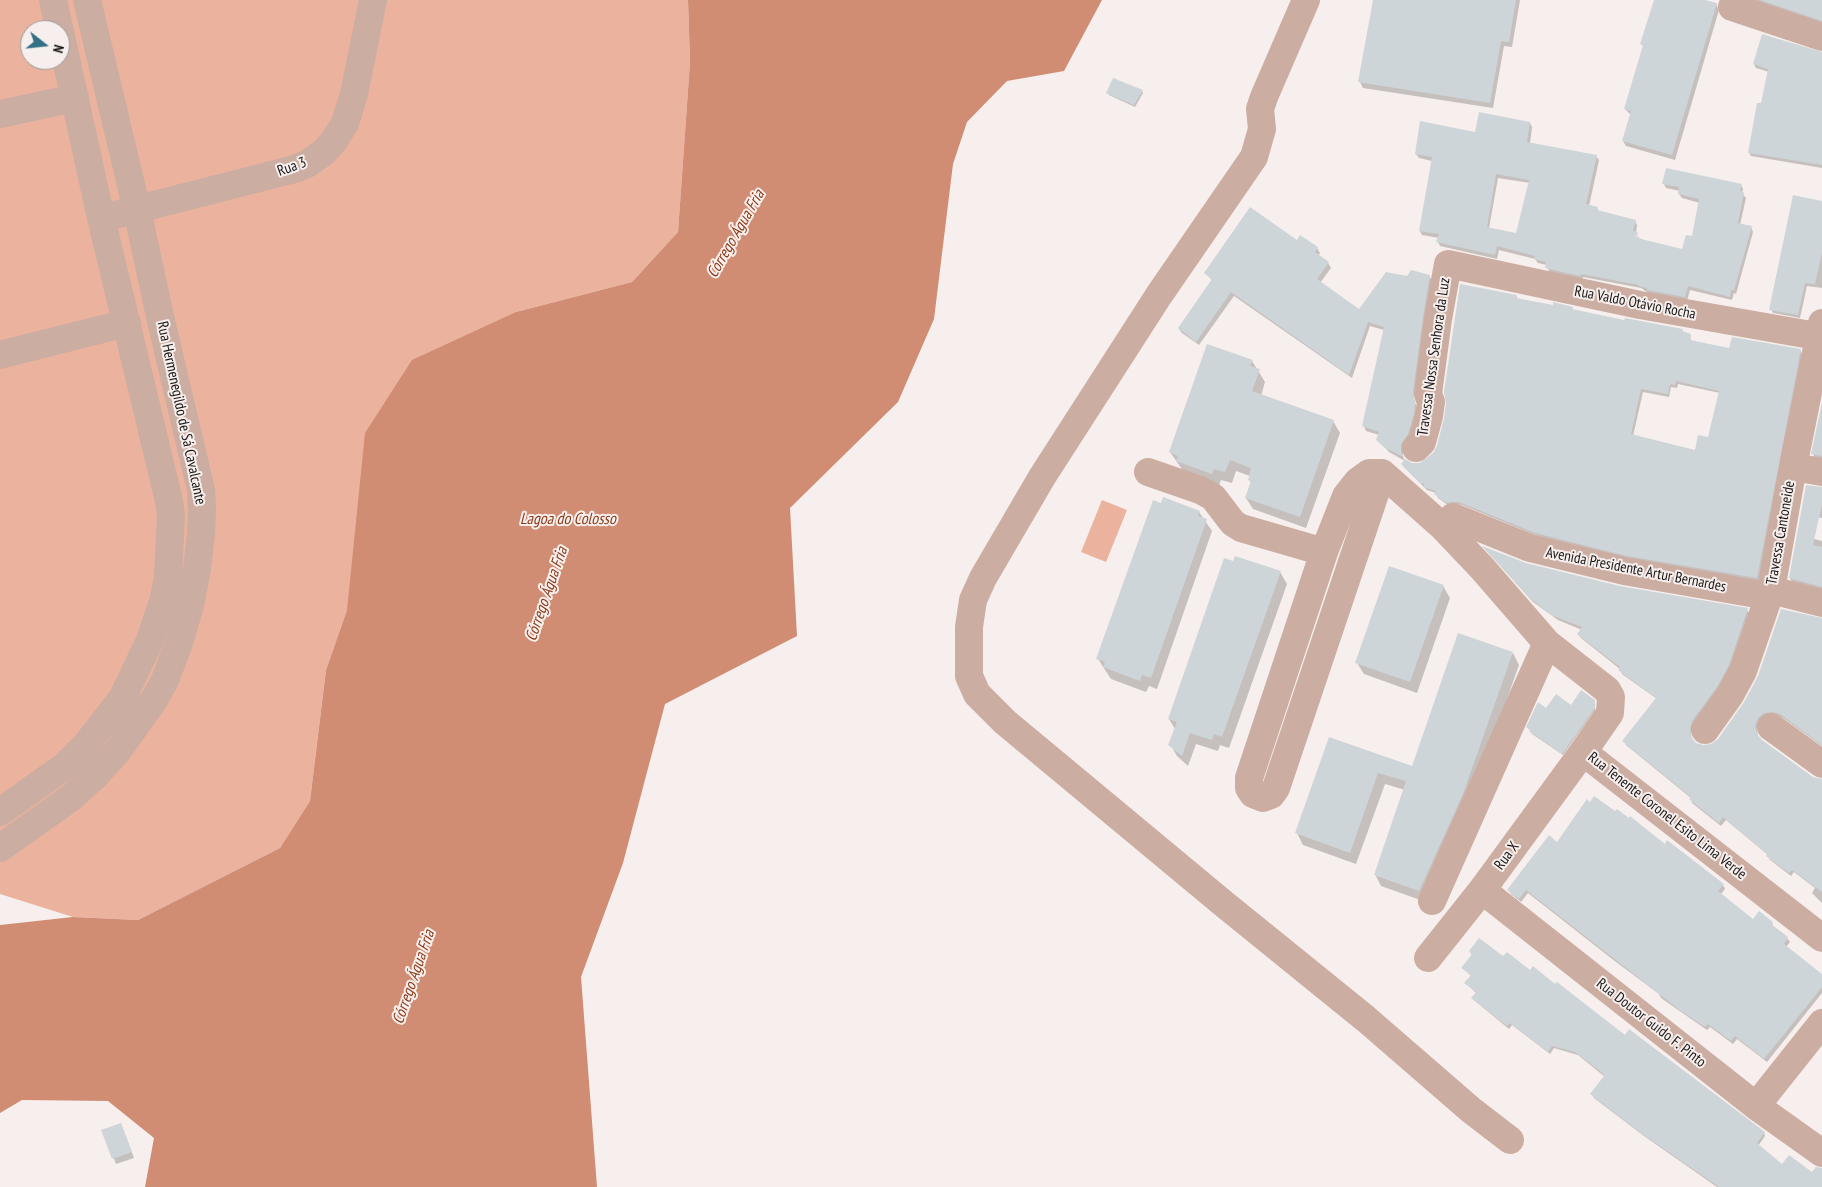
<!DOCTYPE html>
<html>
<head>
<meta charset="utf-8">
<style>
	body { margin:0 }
	#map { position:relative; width:1822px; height:1187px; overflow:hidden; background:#f7efed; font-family:"PT Sans Narrow",sans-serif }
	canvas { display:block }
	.north { position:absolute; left:20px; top:20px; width:50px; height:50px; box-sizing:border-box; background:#f7efed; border:1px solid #9e9997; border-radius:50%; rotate:106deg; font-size:14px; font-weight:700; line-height:20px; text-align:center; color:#191716 }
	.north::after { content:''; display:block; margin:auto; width:18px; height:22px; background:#327086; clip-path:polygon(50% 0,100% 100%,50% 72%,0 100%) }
</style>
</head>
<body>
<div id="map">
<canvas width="1822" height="1187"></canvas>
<div class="north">N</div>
</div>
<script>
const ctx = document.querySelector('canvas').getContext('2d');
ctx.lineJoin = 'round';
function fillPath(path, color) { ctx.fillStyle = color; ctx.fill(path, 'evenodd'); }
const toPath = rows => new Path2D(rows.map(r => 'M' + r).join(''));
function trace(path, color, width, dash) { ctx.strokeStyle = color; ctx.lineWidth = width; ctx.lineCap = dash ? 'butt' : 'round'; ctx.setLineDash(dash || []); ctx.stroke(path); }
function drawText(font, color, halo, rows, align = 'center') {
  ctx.font = font + ' "PT Sans Narrow",sans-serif'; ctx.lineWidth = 4; ctx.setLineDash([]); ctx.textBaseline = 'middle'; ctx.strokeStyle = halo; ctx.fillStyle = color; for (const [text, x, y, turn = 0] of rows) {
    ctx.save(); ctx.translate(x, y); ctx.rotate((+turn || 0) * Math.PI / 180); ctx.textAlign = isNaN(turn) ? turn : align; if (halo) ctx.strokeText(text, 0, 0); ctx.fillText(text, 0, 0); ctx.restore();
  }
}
fillPath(toPath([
	[0,0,688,0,690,62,678,232,632,282,516,312,347,610,326,670,310,801,280,848,138,920,73,917,0,894],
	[30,30,60,30,60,60,30,60],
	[1102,500,1127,510,1106,562,1081,552]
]), '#ebb39e');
fillPath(toPath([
	[688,0,1102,0,1064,71,1007,81,967,122,953,164,934,319,898,402,790,508,797,636,665,704,623,863,581,977,597,1187,145,1187,154,1138,108,1101,22,1100,0,1113,0,925,73,917,138,920,280,848,310,801,326,670,347,610,365,433,412,360,516,312,632,282,678,232,690,62]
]), '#d08d73');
fillPath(toPath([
	[1374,0,1520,0,1512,47,1504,46,1493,108,1363,88,1360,82],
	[1655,0,1700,0,1716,4,1719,10,1675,160,1626,146,1623,141,1631,115,1625,109,1644,48,1641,43],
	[1753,0,1822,0,1822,23],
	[1822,53,1822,168,1751,156,1749,152,1762,105,1769,72,1756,68,1754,64],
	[1142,91,1143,93,1135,107,1109,95,1108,93],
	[1530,123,1532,127,1530,144,1596,156,1599,160,1589,206,1597,208,1599,212,1635,221,1637,225,1636,233,1638,235,1636,235,1636,244,1638,235,1639,239,1683,250,1693,238,1700,203,1682,198,1679,194,1680,191,1666,188,1664,184,1741,185,1743,189,1742,193,1746,198,1740,225,1751,227,1753,232,1736,294,1734,293,1732,300,1690,290,1687,301,1650,294,1641,288,1583,277,1583,280,1549,272,1547,265,1538,263,1535,259,1499,250,1497,259,1440,246,1438,242,1439,238,1422,235,1420,231,1432,161,1419,158,1416,154,1476,134],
	[1498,178,1530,183,1517,235,1489,228],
	[1822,202,1822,288,1807,286,1800,318,1773,313,1771,309],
	[1301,237,1317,248,1320,253,1318,256,1328,263,1331,268,1320,283,1359,310,1408,278,1429,276,1432,280,1425,322,1414,398,1417,409,1410,439,1403,450,1403,457,1405,461,1389,452,1378,439,1379,435,1366,431,1364,426,1384,330,1370,326,1352,378,1234,296,1199,345,1182,333,1179,329,1212,280,1205,273,1297,242],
	[1516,296,1518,299,1554,307,1572,308,1574,311,1625,321,1682,330,1684,333,1690,335,1691,341,1730,349,1800,350,1802,354,1759,581,1630,559,1538,536,1462,505,1454,504,1449,506,1438,498,1436,493,1427,490,1404,467,1412,464,1421,464,1434,454],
	[1678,384,1720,393,1709,438,1696,452,1633,436,1643,392,1669,397,1671,387,1677,388],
	[1252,361,1265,382,1261,396,1333,421,1340,433,1306,528,1253,509,1246,498,1251,483,1249,479,1250,476,1236,471,1232,483,1221,480,1219,485,1184,472,1170,452],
	[1822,408,1822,460,1815,458,1813,454],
	[1822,488,1822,518,1804,515],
	[1162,504,1199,512,1212,531,1157,689,1149,686,1146,692,1111,679,1098,659],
	[1798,535,1822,541,1822,590,1792,582,1790,578],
	[1486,550,1526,564,1620,587,1747,610,1749,613,1730,669,1718,691,1694,725,1691,733,1692,740,1696,744,1704,747,1712,745,1719,740,1822,619,1822,746,1783,718,1776,715,1760,722,1757,729,1758,737,1761,740,1813,778,1822,780,1822,903,1812,893,1815,888,1794,872,1791,876,1769,859,1768,855,1726,820,1721,826,1692,803,1691,798,1626,745,1624,741,1657,699,1622,674,1620,669,1581,638,1578,634,1582,630,1558,620,1533,602],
	[1280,572,1287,584,1229,748,1220,745,1218,751,1196,744,1188,766,1177,756,1170,744,1175,729,1169,719],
	[1443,586,1450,598,1417,693,1364,674,1357,663],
	[1513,653,1519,665,1469,806,1426,902,1381,886,1375,874,1405,790,1385,784,1356,864,1303,845,1297,833,1330,738,1412,767],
	[1594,701,1595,710,1563,755,1532,734,1528,727,1546,710,1571,707],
	[1558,843,1665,845,1723,885,1725,889,1721,894,1753,921,1772,922,1773,927,1787,938,1790,942,1786,947,1822,975,1822,993,1767,1062,1737,1039,1733,1044,1710,1027,1707,1030,1661,998,1659,994,1616,962,1528,893,1521,902,1511,894,1509,890],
	[1470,952,1504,958,1625,1037,1764,1133,1765,1136,1758,1146,1782,1166,1822,1176,1822,1187,1717,1187,1644,1136,1594,1098,1592,1094,1605,1077,1578,1055,1554,1048,1550,1054,1512,1025,1509,1029,1475,1001,1476,993,1466,983,1471,976,1463,968,1472,955],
	[121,1124,134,1158,116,1164,103,1130]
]), '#0003');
fillPath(toPath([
	[1373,0,1516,0,1509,42,1501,41,1490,103,1358,82],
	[1654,0,1705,0,1717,3,1672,155,1622,141,1631,111,1624,109,1643,45,1640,44],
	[1760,0,1822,0,1822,21],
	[1762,34,1822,52,1822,165,1748,153,1757,103,1761,103,1768,69,1753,64],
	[1113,78,1143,90,1134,105,1106,93],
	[1479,112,1530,122,1527,142,1597,155,1586,204,1598,207,1597,210,1636,220,1633,231,1638,232,1636,237,1645,240,1682,249,1686,235,1692,236,1699,199,1678,194,1679,187,1662,184,1666,168,1742,184,1740,191,1744,192,1738,223,1752,226,1734,290,1731,290,1730,297,1688,286,1685,297,1647,290,1647,288,1638,286,1639,285,1581,274,1580,276,1545,268,1546,262,1534,259,1535,256,1497,246,1495,255,1436,242,1439,234,1419,231,1432,157,1415,154,1420,121,1475,132],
	[1496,174,1529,180,1516,233,1487,227],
	[1793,195,1822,201,1822,252,1815,284,1805,283,1798,315,1769,310],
	[1250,207,1297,240,1300,235,1318,247,1315,252,1329,262,1317,279,1359,309,1386,272,1407,276,1411,270,1430,275,1423,317,1413,392,1415,404,1414,413,1408,434,1401,444,1401,452,1404,457,1385,448,1376,440,1379,432,1362,426,1384,327,1368,322,1349,375,1231,292,1196,342,1178,328,1212,279,1204,273],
	[1460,284,1517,295,1516,298,1553,305,1553,302,1573,307,1572,309,1624,320,1625,318,1683,329,1682,331,1691,334,1690,340,1729,348,1732,337,1801,349,1757,578,1627,556,1535,533,1459,502,1451,502,1446,503,1434,494,1436,491,1423,487,1425,484,1420,483,1401,464,1405,459,1412,463,1420,463,1433,453,1437,446,1444,418,1446,404,1444,392],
	[1676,381,1719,391,1708,437,1698,435,1695,450,1631,434,1641,389,1668,394,1670,384,1675,385],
	[1207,344,1253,360,1250,366,1260,369,1252,391,1334,420,1300,517,1245,498,1251,481,1248,480,1251,468,1230,460,1225,472,1214,469,1212,474,1176,461,1178,456,1169,452],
	[1822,402,1822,456,1811,454],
	[1806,485,1822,487,1822,504,1813,545,1822,547,1822,587,1789,578],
	[1163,497,1200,511,1198,516,1207,519,1151,678,1142,675,1140,681,1103,667,1105,662,1096,659,1153,500,1161,503],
	[1482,546,1526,563,1620,586,1748,608,1729,665,1717,687,1692,721,1690,728,1691,737,1696,743,1703,745,1711,744,1718,739,1744,702,1758,676,1781,609,1822,618,1822,745,1780,714,1773,712,1764,713,1758,718,1755,726,1757,734,1762,740,1813,777,1822,779,1822,892,1792,870,1789,873,1766,856,1767,854,1723,817,1719,823,1689,799,1691,797,1622,741,1656,698,1618,670,1620,667,1577,634,1582,627,1551,615,1530,598],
	[1235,556,1281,571,1222,737,1214,734,1212,740,1190,733,1182,756,1168,745,1177,722,1168,719,1224,558,1233,561],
	[1389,566,1444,585,1410,682,1355,663],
	[1458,633,1513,652,1463,794,1419,891,1374,875,1406,781,1378,773,1350,853,1295,833,1329,737,1412,766],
	[1581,690,1595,700,1595,708,1562,754,1529,731,1530,730,1526,727,1538,702,1546,708,1556,694,1571,705],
	[1594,796,1615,811,1617,809,1629,818,1630,816,1665,844,1667,840,1724,884,1718,891,1753,919,1759,911,1773,922,1771,924,1788,937,1784,944,1822,974,1822,987,1764,1059,1735,1036,1731,1041,1708,1024,1705,1027,1681,1011,1526,890,1519,899,1507,890,1549,835,1557,842,1587,799,1590,802],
	[1479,938,1503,956,1507,952,1530,970,1533,966,1555,984,1557,982,1625,1035,1629,1029,1765,1132,1757,1143,1782,1164,1789,1155,1812,1172,1816,1167,1822,1168,1822,1187,1719,1187,1641,1133,1590,1094,1604,1076,1601,1072,1575,1052,1552,1046,1548,1052,1510,1023,1507,1026,1471,998,1476,992,1464,983,1471,975,1461,968,1472,954,1469,951],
	[121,1123,132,1152,112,1159,101,1130]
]), '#ced5d8');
trace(toPath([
	[1306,0,1264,97,1260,109,1262,129,1254,157,1159,295,1042,477,983,578,973,600,969,627,969,676,977,694,1005,722,1224,904,1366,1019,1471,1110,1510,1140],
	[1732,7,1822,37],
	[0,114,75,98],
	[118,214,295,169,307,164,324,152,334,141,345,123,354,94,373,0],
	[0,355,127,323],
	[1416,448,1422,442,1429,416,1431,402,1428,394,1438,319,1448,264,1640,305,1822,337],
	[1793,467,1822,472],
	[1148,472,1200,490,1213,497,1233,523,1241,528,1324,552],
	[1382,473,1276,788,1271,795,1263,798,1253,794,1249,788,1249,778,1324,552,1346,496,1358,481,1369,473,1382,473,1443,527,1482,568,1547,643,1607,690,1611,697,1610,713,1583,752,1822,938],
	[1453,517,1530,548,1624,571,1762,595,1771,590,1822,603],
	[1771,727,1822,764],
	[1705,730,1730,695,1743,671,1771,590,1793,467,1822,323],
	[0,812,65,766,86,745,123,697,150,640,164,598,168,576,171,515,169,501,101,218,53,0],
	[0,848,72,797,95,776,116,753,154,700,165,680,179,643,190,605,197,569,201,534,202,509,201,490,161,321,137,210,87,0],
	[1482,890,1756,1106,1822,1153],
	[1432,901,1547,643],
	[1428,958,1482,890,1583,752],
	[1756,1106,1822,1023]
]), '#ccada1', 28);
drawText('15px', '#191716', '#f7efed', [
	["Rua 3",292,167,-20],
	["Rua Valdo Otávio Rocha",1635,303,11],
	["Travessa Nossa Senhora da Luz",1434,357,-82],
	["Rua Hermenegildo de Sá Cavalcante",181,413,78],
	["Travessa Cantoneide",1781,533,-80],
	["Avenida Presidente Artur Bernardes",1636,570,11],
	["Rua Tenente Coronel Esito Lima Verde",1667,816,38],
	["Rua X",1507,856,-54],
	["Rua Doutor Guido F. Pinto",1651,1023,38]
]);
drawText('italic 16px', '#8c3b18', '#f7efed', [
	["Córrego Água Fria",736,234,-60],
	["Lagoa do Colosso",568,519],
	["Córrego Água Fria",547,594,-71],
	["Córrego Água Fria",414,977,-71]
]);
</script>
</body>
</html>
